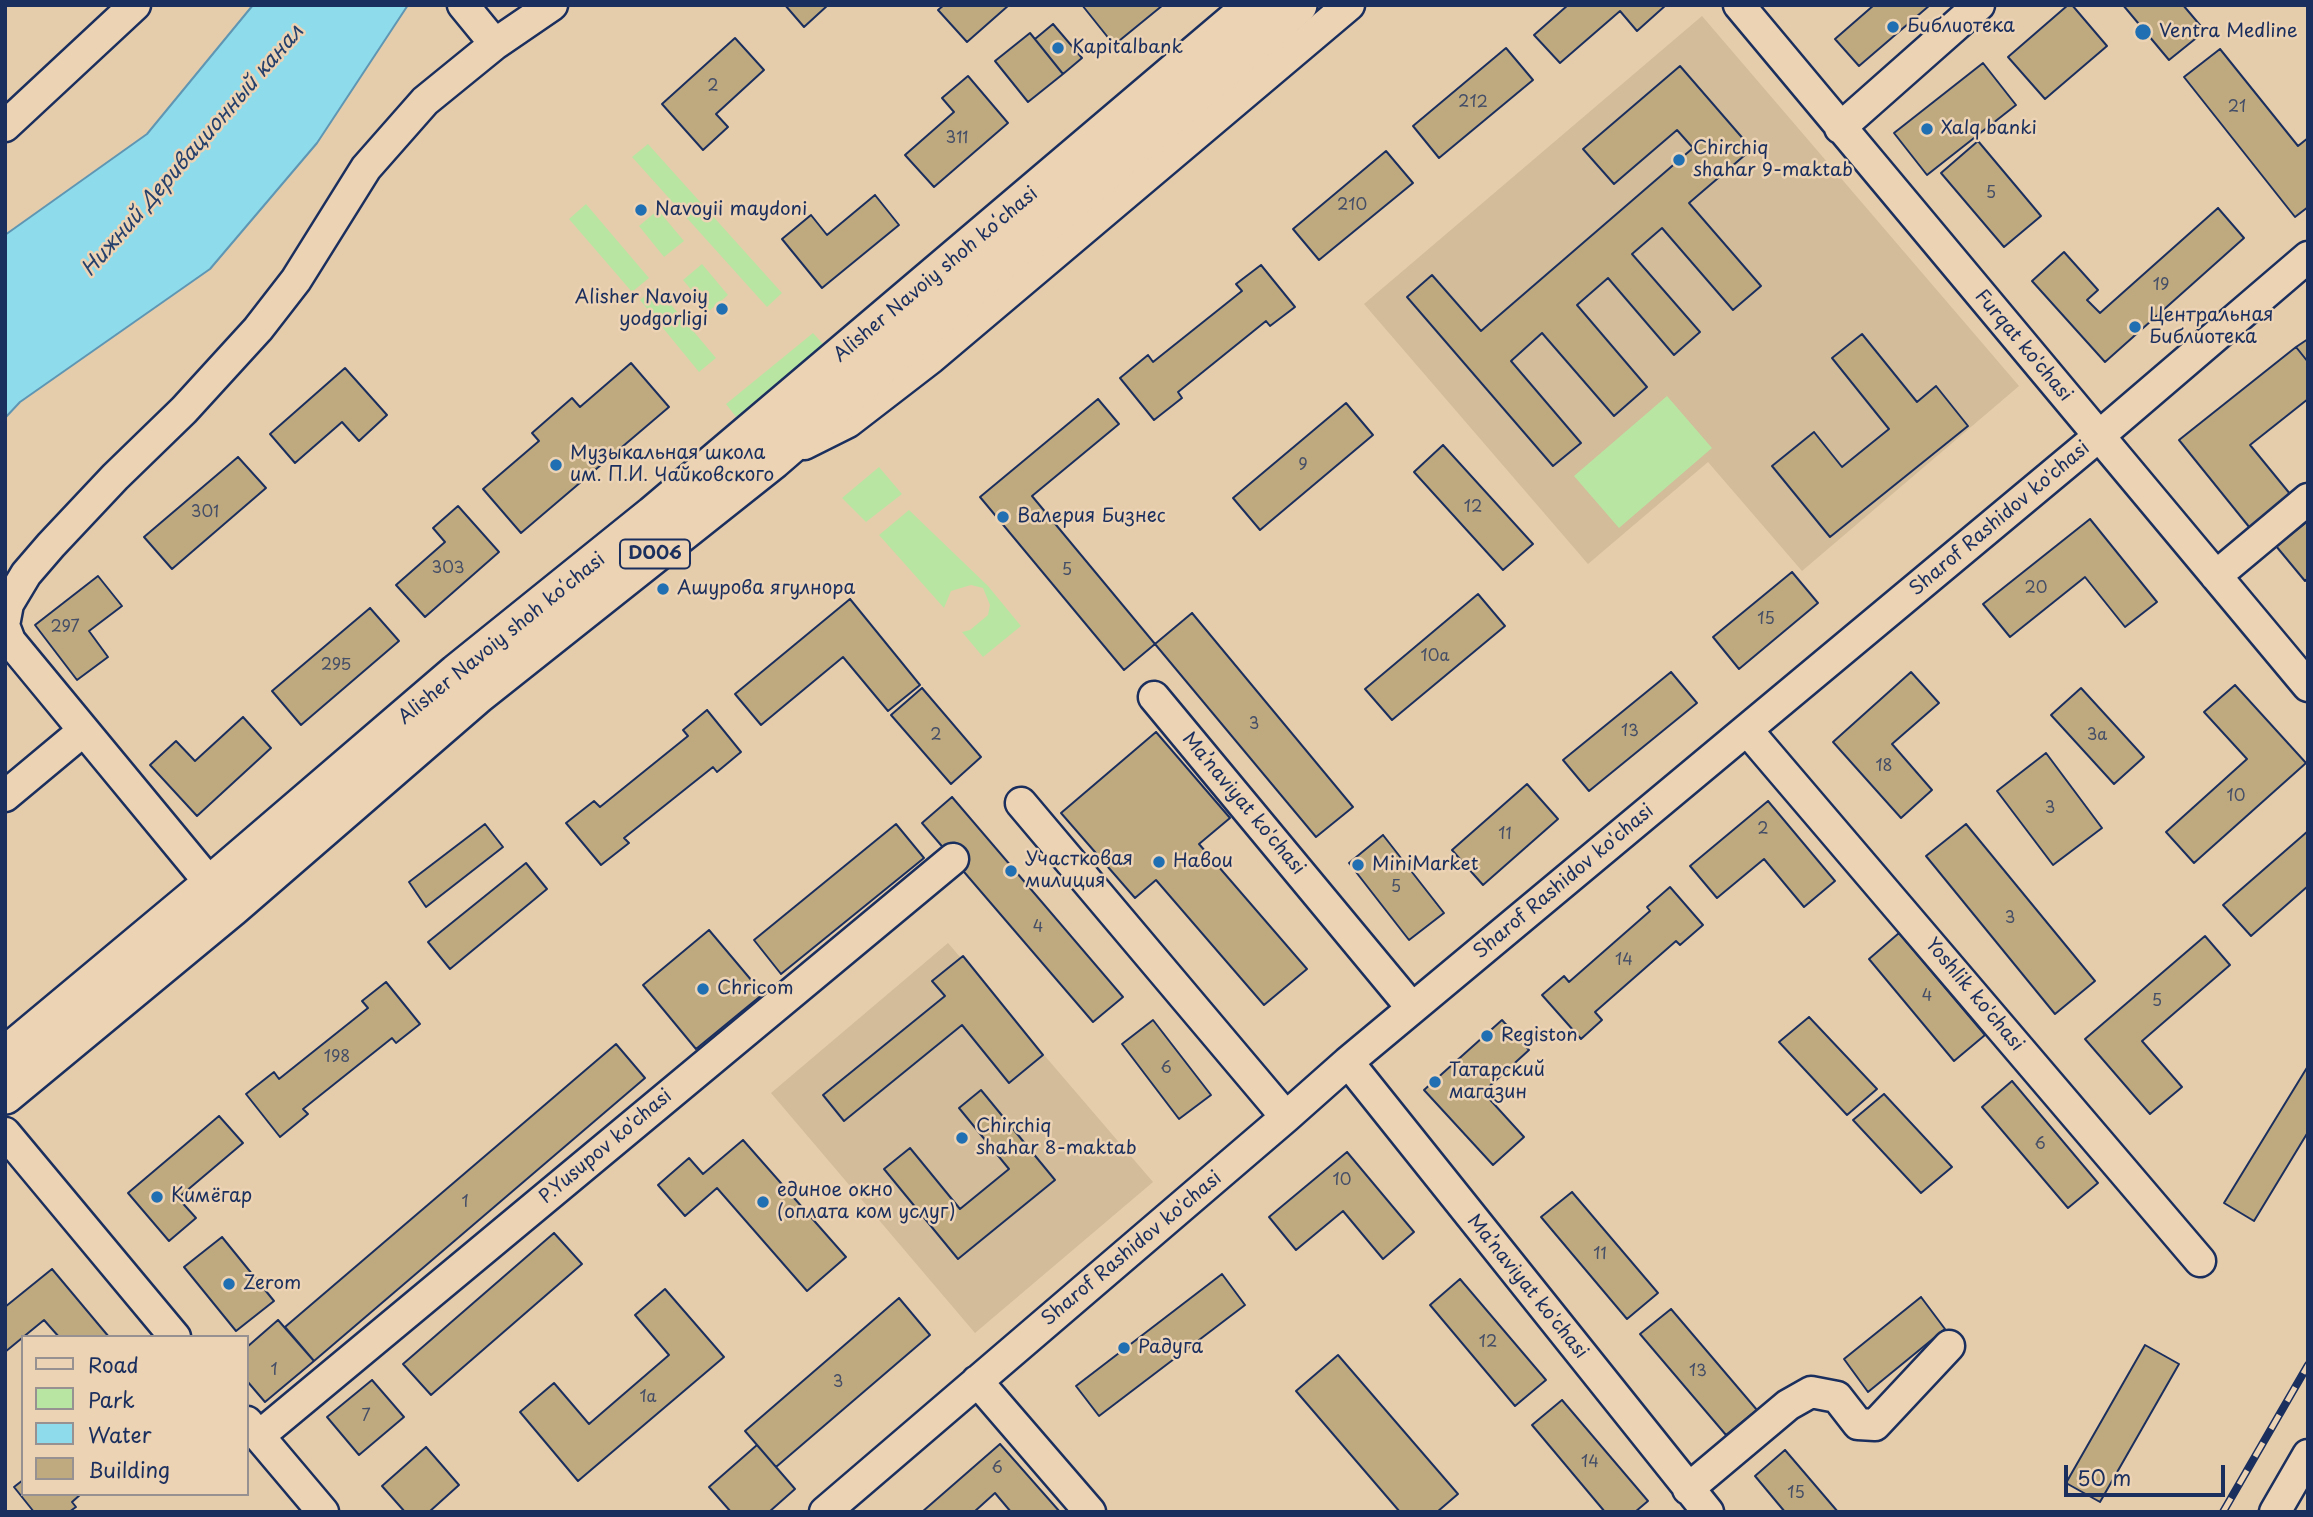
<!DOCTYPE html>
<html>
<head>
<meta charset="utf-8">
<style>
	body { margin:0 }
	#map { position:relative; width:2313px; height:1517px; overflow:hidden; background:#e5ccaa; font-family:"Playpen Sans",sans-serif }
	canvas { display:block }
	.frame { position:absolute; inset:0; border:7px solid #1b2f5e; pointer-events:none }
	.legend { position:absolute; left:21px; top:1335px; width:228px; height:161px; box-sizing:border-box; background:#ecd3b4; border:2px solid #989192; margin:0; padding:9px 12px; list-style:none; font-size:21px; color:#1b2f5e }
	.legend li { display:flex; align-items:center; gap:14px; height:35px }
	.legend b { width:35px; border:2px solid #989192 }
	.scale { position:absolute; left:2064px; top:1465px; width:161px; height:32px; box-sizing:border-box; border:4px solid #1b2f5e; border-top:0; padding-left:9px; font-size:21px; line-height:24px; white-space:nowrap; color:#1b2f5e; -webkit-text-stroke:5px #ecd3b4; paint-order:stroke }
</style>
</head>
<body>
<div id="map">
<canvas width="2313" height="1517"></canvas>
<div class="frame"></div>
<ul class="legend">
<li><b style="height:9px;background:#ecd3b4"></b>Road</li>
<li><b style="height:19px;background:#b9e5a3"></b>Park</li>
<li><b style="height:19px;background:#8ddbeb"></b>Water</li>
<li><b style="height:19px;background:#bfa97f"></b>Building</li>
</ul>
<div class="scale">50 m</div>
</div>
<script>
const ctx = document.querySelector('canvas').getContext('2d');
ctx.lineJoin = 'round';
function fillPath(path, color) { ctx.fillStyle = color; ctx.fill(path, 'evenodd'); }
const toPath = rows => new Path2D(rows.map(r => 'M' + r).join(''));
function trace(path, color, width, dash) { ctx.strokeStyle = color; ctx.lineWidth = width; ctx.lineCap = dash ? 'butt' : 'round'; ctx.setLineDash(dash || []); ctx.stroke(path); }
function drawText(font, color, halo, rows, align = 'center') {
  ctx.font = font + ' "Playpen Sans",sans-serif'; ctx.lineWidth = 5; ctx.setLineDash([]); ctx.textBaseline = 'middle'; ctx.strokeStyle = halo; ctx.fillStyle = color; for (const [text, x, y, turn = 0] of rows) {
    ctx.save(); ctx.translate(x, y); ctx.rotate((+turn || 0) * Math.PI / 180); ctx.textAlign = isNaN(turn) ? turn : align; if (halo) ctx.strokeText(text, 0, 0); ctx.fillText(text, 0, 0); ctx.restore();
  }
}
fillPath(toPath([
	[1702,16,2019,386,1802,571,1708,462,1588,564,1364,304],
	[948,943,1153,1182,975,1333,771,1093]
]), '#d2bc9a');
fillPath(toPath([
	[648,144,782,293,767,307,632,157],
	[586,204,649,278,632,292,569,219],
	[658,210,684,241,664,257,639,226],
	[702,264,728,295,709,311,683,280],
	[656,287,716,358,699,372,640,300],
	[813,333,823,344,736,417,726,404],
	[1667,396,1712,448,1619,528,1574,476],
	[879,467,902,494,866,522,842,498],
	[909,510,988,586,1021,626,983,657,962,632,970,630,988,615,990,605,983,588,971,585,951,591,944,608,879,535]
]), '#b9e5a3');
const water = toPath([
	[253,5,408,5,317,143,210,269,20,402,5,418,5,235,147,134,253,5]
]);
fillPath(water, '#8ddbeb');
trace(water, '#5f96b3', 2);
const building = toPath([
	[785,5,828,5,804,27,785,5],
	[944,5,1009,5,967,42,938,10,944,5],
	[1082,5,1163,5,1114,45,1082,5],
	[1568,5,1666,5,1637,31,1620,11,1560,63,1534,35,1568,5],
	[1874,5,1930,5,1859,66,1835,39,1874,5],
	[2068,5,2072,5,2107,46,2045,99,2008,57,2068,5],
	[2123,5,2183,5,2205,31,2169,60,2123,5],
	[1053,24,1082,58,1063,74,1035,39,1053,24],
	[1030,33,1063,74,1028,102,995,61,1030,33],
	[735,38,764,70,716,114,728,127,703,150,662,104,735,38],
	[1506,48,1533,80,1439,158,1413,126,1506,48],
	[2220,49,2298,146,2308,138,2308,207,2295,217,2184,77,2220,49],
	[1983,63,2016,105,1927,175,1894,133,1983,63],
	[1680,66,1752,149,1689,203,1761,286,1733,310,1662,228,1632,254,1700,332,1674,355,1608,278,1577,305,1647,387,1614,416,1542,333,1511,361,1581,443,1553,466,1407,297,1432,275,1481,331,1693,148,1677,130,1614,184,1583,149,1680,66],
	[968,76,1008,123,934,187,905,155,954,112,942,98,968,76],
	[1978,141,2041,216,2004,247,1941,173,1978,141],
	[1386,151,1413,183,1319,260,1293,229,1386,151],
	[875,195,899,225,822,288,782,239,811,215,827,235,875,195],
	[2218,208,2244,238,2105,362,2032,281,2064,252,2098,290,2087,300,2100,313,2218,208],
	[1261,265,1295,307,1270,326,1266,321,1178,392,1182,398,1154,420,1120,378,1148,355,1153,362,1242,291,1236,284,1261,265],
	[1862,334,1917,402,1936,386,1968,426,1830,537,1772,466,1814,432,1842,467,1889,429,1832,358,1862,334],
	[2308,339,2308,362,2296,347,2308,339],
	[2296,347,2308,362,2308,399,2250,445,2295,500,2254,533,2179,440,2296,347],
	[631,363,669,407,521,533,483,489,539,441,532,433,572,398,580,407,631,363],
	[345,368,387,415,359,441,342,422,295,463,270,434,345,368],
	[1098,399,1119,424,1032,496,1155,644,1124,670,980,497,1098,399],
	[1346,403,1373,435,1260,530,1233,498,1346,403],
	[1443,445,1533,544,1503,570,1414,472,1443,445],
	[238,457,266,488,172,569,144,537,238,457],
	[458,506,499,552,425,617,396,585,445,542,433,528,458,506],
	[2090,519,2157,602,2125,627,2085,577,2010,637,1983,604,2090,519],
	[2308,521,2308,578,2305,581,2276,546,2308,521],
	[1792,572,1818,603,1739,669,1713,637,1792,572],
	[98,576,122,606,89,631,108,657,77,680,35,625,98,576],
	[1478,594,1505,626,1392,720,1365,689,1478,594],
	[850,599,920,685,888,711,843,657,761,725,735,694,850,599],
	[370,608,399,641,301,725,272,691,370,608],
	[1192,613,1353,807,1316,837,1155,644,1192,613],
	[1671,672,1697,703,1589,791,1563,760,1671,672],
	[1911,672,1939,703,1892,744,1932,790,1901,818,1833,742,1911,672],
	[2235,685,2306,763,2194,863,2166,832,2247,759,2204,712,2235,685],
	[922,688,981,757,951,784,891,715,922,688],
	[2081,688,2144,757,2114,784,2051,715,2081,688],
	[707,710,741,752,717,772,713,767,624,838,629,843,601,865,566,823,594,801,600,807,688,736,683,730,707,710],
	[243,717,271,748,197,816,150,765,176,741,195,761,243,717],
	[1156,732,1230,818,1199,844,1307,969,1264,1005,1156,880,1135,898,1061,813,1156,732],
	[2046,753,2102,828,2053,865,1997,791,2046,753],
	[1527,784,1558,819,1483,885,1452,850,1527,784],
	[952,797,1123,997,1093,1022,922,823,952,797],
	[1768,801,1835,881,1804,907,1764,859,1717,898,1690,866,1768,801],
	[485,824,503,847,426,907,409,882,485,824],
	[896,824,924,858,781,974,754,940,896,824],
	[1966,824,2095,981,2055,1014,1926,856,1966,824],
	[2308,831,2308,886,2251,936,2223,905,2308,831],
	[1383,835,1444,913,1409,940,1349,863,1383,835],
	[526,863,547,889,450,969,428,942,526,863],
	[1670,887,1703,925,1680,945,1676,941,1595,1012,1602,1020,1581,1039,1542,995,1564,976,1569,982,1650,911,1647,907,1670,887],
	[709,930,763,994,696,1049,643,985,709,930],
	[1899,933,1985,1035,1954,1061,1869,959,1899,933],
	[2205,936,2230,965,2142,1041,2182,1087,2150,1114,2085,1039,2205,936],
	[963,956,1043,1055,1009,1083,962,1025,844,1121,823,1095,945,996,932,981,963,956],
	[386,982,420,1024,396,1043,392,1038,303,1109,308,1114,280,1137,246,1094,274,1072,279,1079,368,1008,362,1001,386,982],
	[1809,1017,1877,1089,1847,1115,1779,1042,1809,1017],
	[1153,1020,1211,1095,1179,1119,1122,1044,1153,1020],
	[1502,1020,1529,1050,1483,1092,1524,1137,1493,1165,1424,1090,1502,1020],
	[616,1044,645,1078,314,1361,285,1327,616,1044],
	[2308,1066,2308,1132,2254,1221,2224,1203,2308,1066],
	[2012,1081,2098,1183,2068,1208,1982,1107,2012,1081],
	[981,1090,1055,1180,958,1259,884,1169,910,1148,960,1209,1009,1169,959,1108,981,1090],
	[1884,1094,1952,1167,1921,1193,1853,1120,1884,1094],
	[219,1116,243,1143,178,1198,196,1218,169,1241,128,1193,219,1116],
	[743,1140,846,1257,807,1291,717,1188,685,1216,658,1185,689,1158,703,1174,743,1140],
	[1347,1152,1414,1232,1383,1259,1343,1211,1296,1250,1269,1217,1347,1152],
	[1572,1192,1658,1293,1627,1319,1541,1217,1572,1192],
	[554,1233,582,1264,431,1395,403,1364,554,1233],
	[222,1237,274,1301,236,1331,184,1267,222,1237],
	[52,1269,109,1337,59,1337,44,1320,5,1352,5,1307,52,1269],
	[1222,1274,1245,1305,1099,1416,1076,1386,1222,1274],
	[1460,1279,1546,1380,1515,1406,1430,1305,1460,1279],
	[665,1289,724,1357,578,1481,520,1412,554,1383,589,1424,669,1355,635,1315,665,1289],
	[1921,1297,1945,1329,1868,1392,1844,1359,1921,1297],
	[899,1298,930,1335,776,1467,745,1431,899,1298],
	[1671,1309,1757,1410,1726,1435,1640,1334,1671,1309],
	[278,1320,314,1361,265,1402,247,1381,247,1347,278,1320],
	[2145,1345,2179,1364,2100,1502,2066,1483,2145,1345],
	[1338,1355,1458,1494,1437,1512,1400,1512,1296,1391,1338,1355],
	[372,1380,404,1417,359,1455,327,1417,372,1380],
	[1562,1400,1648,1501,1635,1512,1605,1512,1532,1425,1562,1400],
	[1000,1444,1060,1512,1011,1512,995,1493,974,1512,922,1512,1000,1444],
	[757,1445,795,1489,769,1512,731,1512,709,1487,757,1445],
	[426,1447,459,1485,429,1512,405,1512,382,1486,426,1447],
	[1785,1450,1838,1512,1785,1512,1755,1476,1785,1450],
	[23,1480,23,1494,81,1494,72,1502,76,1507,69,1512,34,1512,14,1487,23,1480]
]);
fillPath(building, '#bfa97f');
trace(building, '#1b2f5e', 2);
const minor = toPath([
	[463,5,495,44],
	[1739,5,2308,686],
	[5,126,135,5],
	[1840,128,1979,5],
	[804,444,848,422,931,358,1349,5],
	[2216,576,2308,499],
	[5,620,8,604,26,574,51,545,115,477,184,410,258,329,296,280,366,168,425,101,495,44,552,5],
	[5,628,10,641,224,900],
	[1154,697,1412,1008],
	[1747,730,2200,1261],
	[5,796,83,731],
	[1021,803,1286,1117],
	[1348,1062,1708,1512],
	[5,1133,175,1337],
	[977,1381,1090,1512],
	[247,1422,323,1512],
	[259,1436,953,859],
	[1688,1489,1788,1405,1811,1392,1837,1397,1858,1424,1875,1425,1949,1346],
	[825,1512,1286,1117,1348,1062,2099,436,2308,257],
	[2275,1512,2308,1455]
]);
const major = toPath([
	[5,1056,211,884,457,673,653,515,1254,5],
	[5,1095,231,908,477,695,773,460,1298,5]
]);
trace(minor, '#1b2f5e', 35);
trace(major, '#1b2f5e', 42);
trace(minor, '#ecd3b4', 30);
trace(major, '#ecd3b4', 37);
const rail = toPath([
	[2223,1512,2308,1365]
]);
trace(rail, '#1b2f5e', 8);
trace(rail, '#ecd3b4', 5, [16]);
for (const [x, y, r, color] of [
	[1893,27,7,"#1f6fb2"],
	[2143,32,9,"#1f6fb2"],
	[1058,48,7,"#1f6fb2"],
	[1927,129,7,"#1f6fb2"],
	[1679,160,7,"#1f6fb2"],
	[641,210,7,"#1f6fb2"],
	[722,309,7,"#1f6fb2"],
	[2135,327,7,"#1f6fb2"],
	[556,465,7,"#1f6fb2"],
	[1003,517,7,"#1f6fb2"],
	[663,589,7,"#1f6fb2"],
	[1159,862,7,"#1f6fb2"],
	[1358,865,7,"#1f6fb2"],
	[1011,871,7,"#1f6fb2"],
	[703,989,7,"#1f6fb2"],
	[1487,1036,7,"#1f6fb2"],
	[1435,1082,7,"#1f6fb2"],
	[962,1138,7,"#1f6fb2"],
	[157,1197,7,"#1f6fb2"],
	[763,1202,7,"#1f6fb2"],
	[229,1284,7,"#1f6fb2"],
	[1124,1348,7,"#1f6fb2"]
]) { const dot = new Path2D(); dot.arc(x, y, r, 0, 2 * Math.PI); ctx.fillStyle = color; ctx.fill(dot); trace(dot, '#ecd3b4', 2.5); }
drawText('16px', '#444e66', null, [
	["2",713,87],
	["212",1473,103],
	["21",2237,108],
	["311",957,139],
	["5",1991,194],
	["210",1352,206],
	["19",2161,286],
	["9",1303,466],
	["12",1473,508],
	["301",205,513],
	["303",448,569],
	["5",1067,571],
	["20",2036,589],
	["15",1766,620],
	["297",65,628],
	["10a",1435,657],
	["295",336,666],
	["3",1254,725],
	["13",1630,732],
	["2",936,736],
	["3a",2097,736],
	["18",1884,767],
	["10",2236,797],
	["3",2050,809],
	["2",1763,830],
	["11",1505,835],
	["5",1396,888],
	["3",2010,919],
	["4",1038,928],
	["14",1624,961],
	["4",1927,997],
	["5",2157,1002],
	["198",337,1058],
	["6",1166,1069],
	["6",2040,1145],
	["10",1342,1181],
	["1",465,1203],
	["11",1600,1255],
	["12",1488,1343],
	["1",274,1371],
	["13",1698,1372],
	["3",838,1383],
	["1a",648,1398],
	["7",366,1417],
	["14",1590,1463],
	["6",997,1469],
	["15",1796,1494]
]);
for (const [x, y, w] of [
	[655,554,70]
]) { const box = new Path2D(); box.roundRect(x - w / 2, y - 14.5, w, 29, 5); ctx.fillStyle = '#ecd3b4'; ctx.fill(box); trace(box, '#1b2f5e', 2); }
drawText('bold 18px', '#1b2f5e', null, [
	["D006",655,554]
]);
drawText('19px', '#1b2f5e', '#ecd3b4', [
	["Библиотека",1907,27],
	["Ventra Medline",2159,32],
	["Kapitalbank",1072,48],
	["Xalq banki",1941,129],
	["Chirchiq",1693,149],
	["shahar 9-maktab",1693,171],
	["Navoyii maydoni",655,210],
	["Alisher Navoiy",708,298,"right"],
	["yodgorligi",708,320,"right"],
	["Центральная",2149,316],
	["Библиотека",2149,338],
	["Музыкальная школа",570,454],
	["им. П.И. Чайковского",570,476],
	["Валерия Бизнес",1017,517],
	["Ашурова ягулнора",677,589],
	["Участковая",1025,860],
	["милиция",1025,882],
	["Навои",1173,862],
	["MiniMarket",1372,865],
	["Chricom",717,989],
	["Registon",1501,1036],
	["Татарский",1449,1071],
	["магазин",1449,1093],
	["Chirchiq",976,1127],
	["shahar 8-maktab",976,1149],
	["единое окно",777,1191],
	["(оплата ком услуг)",777,1213],
	["Кимёгар",171,1197],
	["Zerom",243,1284],
	["Радуга",1138,1348]
], 'left');
drawText('19px', '#1b2f5e', '#ecd3b4', [
	["Alisher Navoiy shoh koʻchasi",936,275,-40],
	["Furqat ko'chasi",2023,346,50],
	["Sharof Rashidov ko'chasi",2000,519,-40],
	["Alisher Navoiy shoh koʻchasi",502,639,-39],
	["Ma’naviyat ko'chasi",1243,804,50],
	["Sharof Rashidov ko'chasi",1564,882,-40],
	["Yoshlik ko'chasi",1974,995,50],
	["P.Yusupov ko'chasi",606,1147,-40],
	["Sharof Rashidov ko'chasi",1132,1249,-40],
	["Ma’naviyat ko'chasi",1527,1287,51]
]);
drawText('italic 21px', '#26406c', '#ecd3b4', [
	["Нижний Деривационный канал",193,151,-49]
]);
</script>
</body>
</html>
